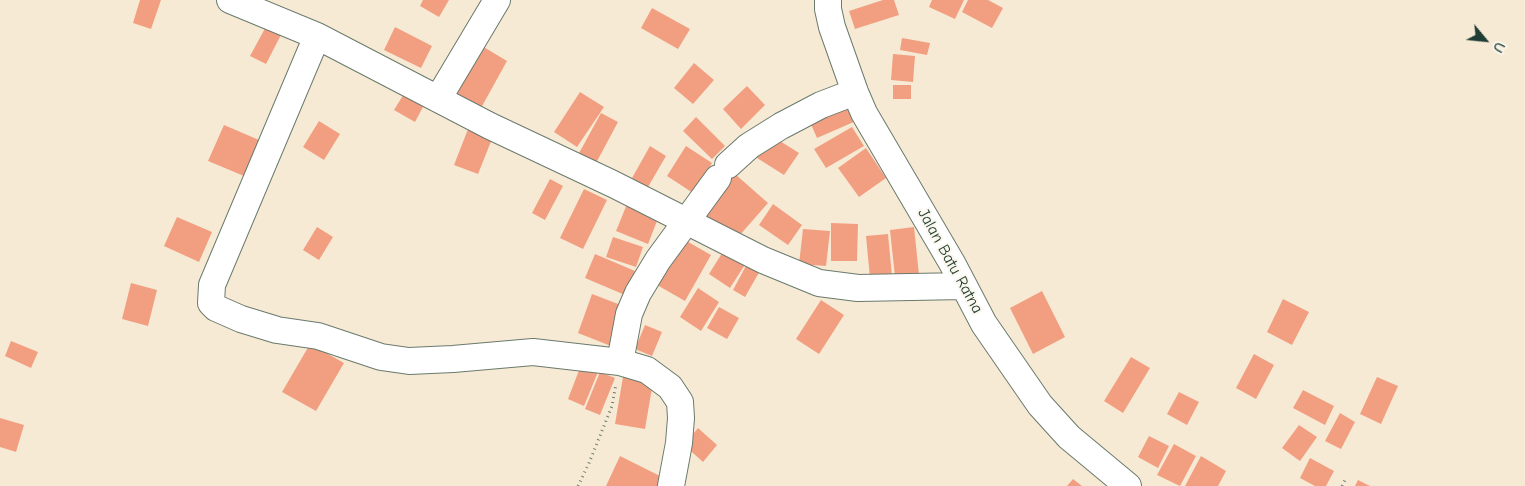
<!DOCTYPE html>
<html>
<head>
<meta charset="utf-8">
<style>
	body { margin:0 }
	#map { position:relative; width:1525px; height:486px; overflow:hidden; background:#f6ead5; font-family:"Comic Neue",sans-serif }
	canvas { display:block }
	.north { position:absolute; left:1460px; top:15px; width:50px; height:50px; -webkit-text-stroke:4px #fbf7ec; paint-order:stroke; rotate:118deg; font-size:14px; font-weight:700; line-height:20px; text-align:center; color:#1f3d34 }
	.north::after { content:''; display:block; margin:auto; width:18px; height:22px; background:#1f3d34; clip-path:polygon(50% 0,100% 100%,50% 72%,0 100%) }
</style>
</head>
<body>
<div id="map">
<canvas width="1525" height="486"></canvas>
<div class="north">U</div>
</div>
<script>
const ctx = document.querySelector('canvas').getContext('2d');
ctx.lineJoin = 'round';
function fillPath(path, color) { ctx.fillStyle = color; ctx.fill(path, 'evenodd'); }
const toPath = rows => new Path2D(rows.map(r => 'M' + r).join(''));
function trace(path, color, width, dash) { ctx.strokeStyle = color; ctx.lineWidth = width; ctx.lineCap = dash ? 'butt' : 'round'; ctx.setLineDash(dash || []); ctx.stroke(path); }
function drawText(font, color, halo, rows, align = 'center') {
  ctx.font = font + ' "Comic Neue",sans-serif'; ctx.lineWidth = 4; ctx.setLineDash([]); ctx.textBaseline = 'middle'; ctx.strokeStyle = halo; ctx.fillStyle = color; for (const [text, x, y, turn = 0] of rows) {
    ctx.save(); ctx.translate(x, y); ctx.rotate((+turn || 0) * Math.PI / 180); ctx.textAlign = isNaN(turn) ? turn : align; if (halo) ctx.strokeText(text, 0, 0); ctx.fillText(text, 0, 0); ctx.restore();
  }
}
fillPath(toPath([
	[140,0,161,0,151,29,133,23],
	[423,0,449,0,439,17,420,6],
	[883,0,894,0,899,15,855,29,849,11],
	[932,0,964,0,955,19,929,7],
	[968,0,988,0,1003,8,992,28,962,12],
	[652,8,690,29,678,49,641,28],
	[269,21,284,29,266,64,250,56],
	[395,27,432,46,421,68,384,50],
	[902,38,930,43,927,55,900,50],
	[482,46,507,61,481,108,455,94],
	[893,54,915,56,913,82,891,80],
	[694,63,714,80,693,104,674,88],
	[893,85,911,85,911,99,893,99],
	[747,86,765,105,741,129,723,109],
	[405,92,425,103,415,122,394,110],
	[580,92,604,107,577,147,554,132],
	[846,98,856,121,817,138,807,115],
	[601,113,618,122,595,165,578,155],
	[696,117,725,146,712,159,683,131],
	[319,121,340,134,324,160,303,147],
	[470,124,494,134,478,174,454,165],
	[224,125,259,140,244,176,208,161],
	[852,127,864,146,826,168,814,149],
	[772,136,799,153,784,175,757,158],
	[650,146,666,156,648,187,632,178],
	[686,146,712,163,693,193,667,176],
	[866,148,886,178,859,197,838,168],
	[735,174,768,203,732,244,699,214],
	[550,179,563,186,545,220,532,213],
	[584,189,607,200,583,249,560,238],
	[627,204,659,216,648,244,616,231],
	[773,204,802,225,788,245,759,225],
	[177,217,212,232,199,262,164,246],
	[831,223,858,224,857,261,831,261],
	[317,227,333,237,319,260,303,250],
	[914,227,919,275,895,277,890,230],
	[803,229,830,231,826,266,799,264],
	[888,234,892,276,870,278,866,236],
	[613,237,643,247,636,267,606,257],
	[683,239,711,255,685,301,657,285],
	[724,250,746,263,730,288,709,274],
	[595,254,635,271,625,295,585,278],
	[748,262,761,269,745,297,733,290],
	[131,283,157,290,148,326,122,319],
	[698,288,719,302,701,331,680,317],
	[1042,291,1065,337,1033,354,1010,308],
	[592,294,626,307,611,346,578,333],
	[1283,299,1309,312,1292,345,1267,332],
	[821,300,844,315,819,354,796,339],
	[719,307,739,318,727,339,707,328],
	[645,325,662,332,652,356,635,349],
	[11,341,38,352,31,368,5,356],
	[310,344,344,363,316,411,282,392],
	[1254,354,1274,365,1256,399,1236,388],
	[1131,357,1150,368,1123,413,1104,401],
	[583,360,600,367,584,406,568,399],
	[600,372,615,378,600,415,585,409],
	[623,377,653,382,645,429,615,424],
	[1377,377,1398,386,1381,424,1360,414],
	[1303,390,1334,406,1325,425,1293,408],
	[1179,392,1199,402,1187,425,1167,414],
	[1340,413,1355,422,1341,449,1325,441],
	[0,418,24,425,16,452,0,447],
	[1299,425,1317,437,1300,461,1282,448],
	[698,428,717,445,703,462,684,445],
	[1149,436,1169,446,1158,468,1138,457],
	[1174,444,1196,456,1180,486,1157,475],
	[620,456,662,477,658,486,606,486],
	[1201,456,1226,471,1218,486,1185,486],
	[1310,458,1334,471,1326,486,1315,486,1300,478],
	[1073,479,1082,486,1067,486],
	[1358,480,1370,486,1355,486]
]), '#f29f81');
const minor = toPath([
	[230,0,317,36,490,126,613,184,763,260,819,283,858,288,964,286],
	[828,0,828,9,832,27,855,92,864,113,952,263,984,324,1040,405,1069,437,1128,486],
	[317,36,212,285,211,303,216,308,241,319,277,330,318,336,381,357,409,361,453,359,533,352,620,362,647,370,670,387,680,402,681,418,679,443,671,486],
	[438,99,497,0],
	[728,165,749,146,781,126,821,105,855,92],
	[620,362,629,314,638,293,658,260,718,178]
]);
trace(minor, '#6a7a6c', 28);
trace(toPath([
	[578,486,589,463,612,406,616,384],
	[1342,486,1345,480]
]), '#6a7a6c', 3, [1, 4]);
trace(minor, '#fff', 26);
drawText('16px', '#1f3d34', '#fbf7ec', [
	["Jalan Batu Ratna",950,261,61]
]);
</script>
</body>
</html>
